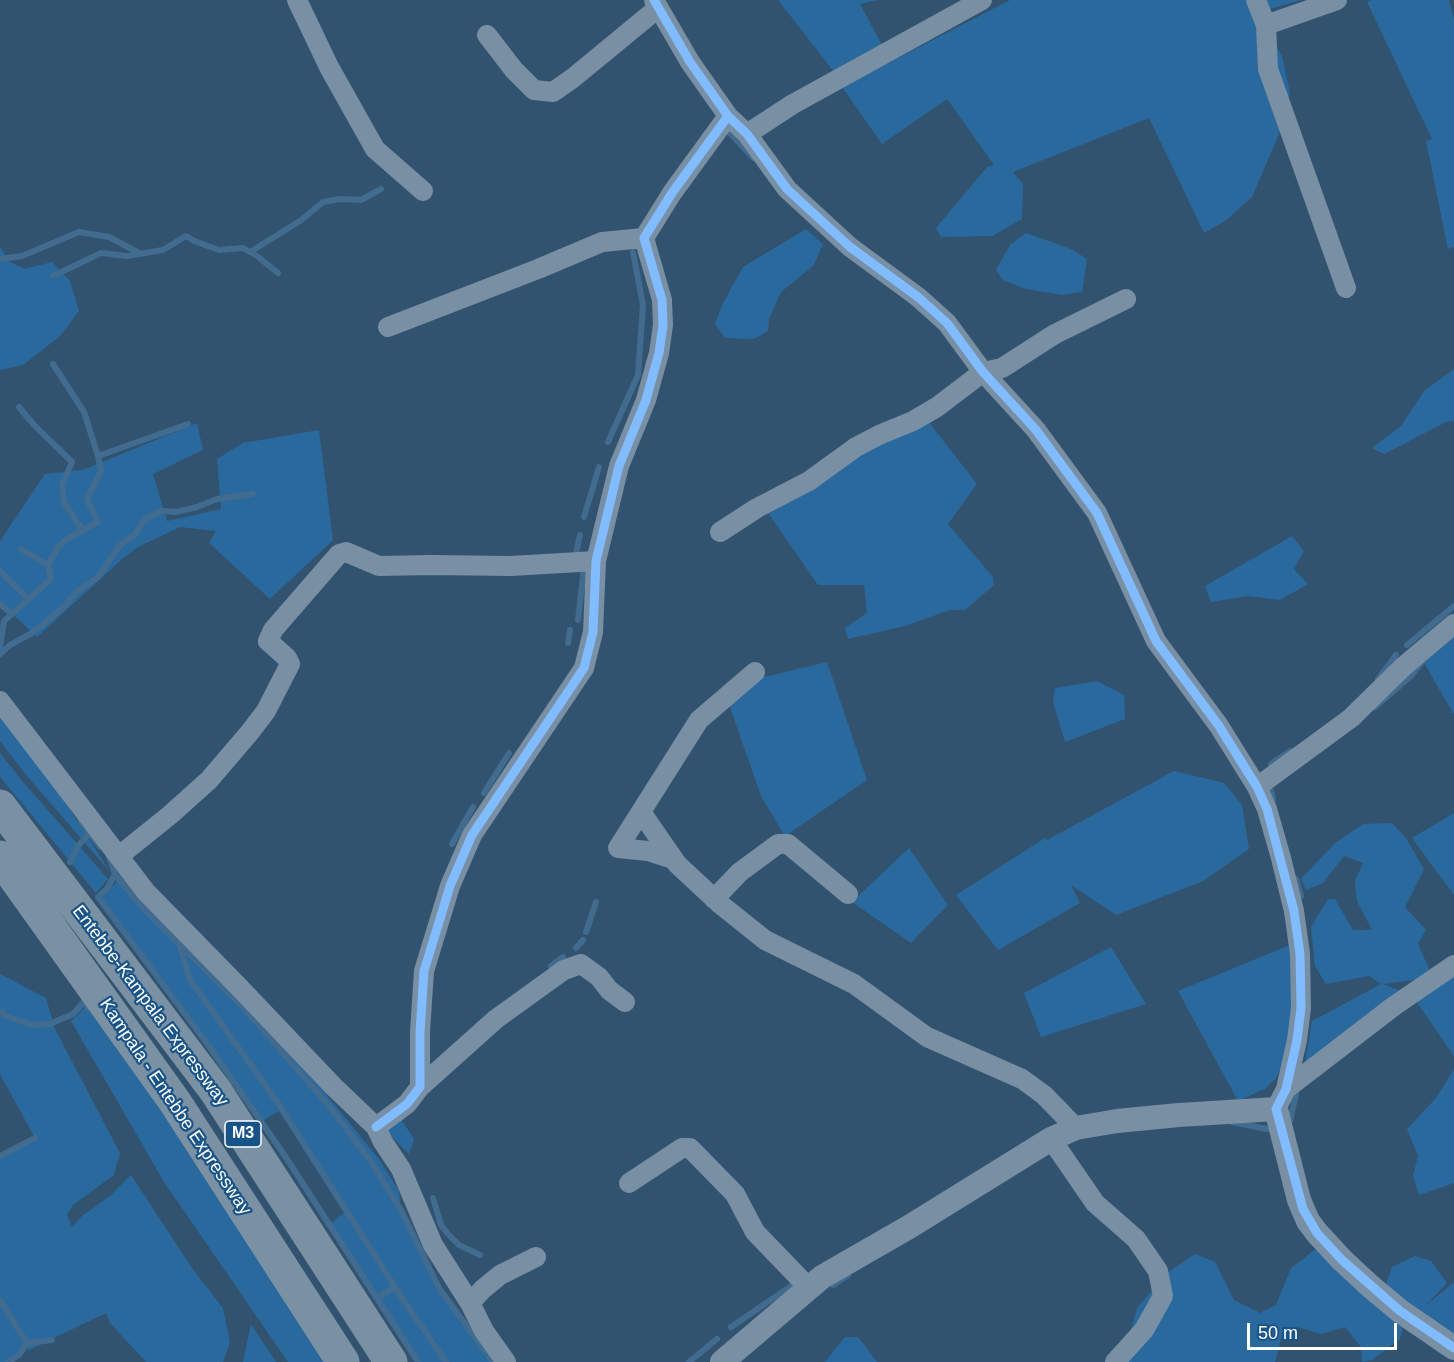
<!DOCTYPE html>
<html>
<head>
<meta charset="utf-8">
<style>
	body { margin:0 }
	#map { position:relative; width:1454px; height:1362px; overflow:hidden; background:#32536f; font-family:Helvetica,sans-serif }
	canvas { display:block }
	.scale { position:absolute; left:1247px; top:1323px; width:150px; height:27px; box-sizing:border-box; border:3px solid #fff; border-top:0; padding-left:8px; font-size:18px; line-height:21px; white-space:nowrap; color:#fff; -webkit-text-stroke:4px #195488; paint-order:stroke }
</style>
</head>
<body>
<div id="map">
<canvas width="1454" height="1362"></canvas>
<div class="scale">50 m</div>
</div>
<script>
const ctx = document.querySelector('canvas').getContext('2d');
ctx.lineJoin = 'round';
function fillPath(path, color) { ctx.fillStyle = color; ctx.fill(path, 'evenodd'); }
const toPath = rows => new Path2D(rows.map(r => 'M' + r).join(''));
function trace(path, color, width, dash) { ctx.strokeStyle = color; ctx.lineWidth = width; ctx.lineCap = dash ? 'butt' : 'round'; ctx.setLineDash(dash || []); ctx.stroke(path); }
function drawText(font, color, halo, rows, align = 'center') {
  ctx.font = font + ' Helvetica,sans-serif'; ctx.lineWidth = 4.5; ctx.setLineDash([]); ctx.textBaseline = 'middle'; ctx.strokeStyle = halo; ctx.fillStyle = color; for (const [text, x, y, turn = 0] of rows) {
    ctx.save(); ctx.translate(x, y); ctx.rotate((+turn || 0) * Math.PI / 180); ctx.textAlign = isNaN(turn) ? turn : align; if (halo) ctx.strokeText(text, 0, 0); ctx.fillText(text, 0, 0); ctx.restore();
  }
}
fillPath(toPath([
	[781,0,878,0,860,4,882,45,834,72,779,1],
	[1010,0,1301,0,1256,13,1282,56,1290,93,1282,127,1252,197,1225,221,1204,233,1149,118,1013,172,1023,184,1022,219,992,236,941,237,936,228,987,167,994,165,947,99,882,144,842,87],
	[1372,0,1449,0,1454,20,1454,247,1448,249,1426,141,1432,139,1367,2],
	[806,229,823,244,814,265,781,292,769,319,768,331,754,339,725,338,715,324,722,305,743,267],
	[1026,233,1071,249,1087,259,1082,292,1063,295,1026,289,1003,280,996,270,1010,245],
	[0,247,10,262,25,269,52,262,70,281,79,311,60,336,23,365,0,370],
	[1454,369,1454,421,1446,422,1384,454,1372,448,1401,426,1424,391],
	[928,421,977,484,948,524,993,577,994,585,965,610,950,610,905,626,848,639,845,628,867,613,864,585,818,585,764,507,867,443],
	[197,423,203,450,153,474,167,521,221,509,217,459,243,443,319,430,333,540,270,599,209,543,216,531,180,527,138,547,122,559,37,637,0,602,0,541,45,474,83,470],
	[1292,536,1304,551,1294,569,1308,584,1280,600,1248,596,1211,602,1205,586],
	[1454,634,1454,713,1453,713,1423,661],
	[827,662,867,780,785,836,761,796,723,687],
	[1097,681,1124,695,1125,719,1065,742,1053,702,1055,688],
	[0,710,40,763,111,873,27,776,0,741],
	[0,753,24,783,108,879,96,893,0,777],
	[1174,771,1224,783,1242,805,1249,849,1203,881,1116,915,1071,885,1080,903,998,950,956,895,1045,838,1047,840],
	[1454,813,1454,895,1412,838],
	[1392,823,1406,838,1424,869,1405,907,1426,930,1418,944,1429,969,1423,979,1383,984,1401,991,1304,1070,1312,1021,1381,984,1369,976,1326,984,1315,966,1311,927,1328,899,1335,899,1353,930,1372,930,1357,901,1355,881,1363,863,1344,856,1323,883,1306,890,1301,879,1335,843,1363,824],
	[909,848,948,905,911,943,852,902],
	[119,879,237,994,325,1093,379,1159,399,1191,401,1210,439,1288,493,1362,418,1362,330,1224,344,1213,279,1111,261,1122,208,1045,100,900],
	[1290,945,1293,1000,1286,1056,1276,1078,1266,1088,1238,1101,1178,991],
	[1111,947,1146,1004,1041,1037,1024,993],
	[1454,972,1454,1056,1416,1001],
	[0,974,46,998,55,1029,120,1153,114,1175,73,1205,67,1215,72,1227,82,1216,110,1196,131,1175,194,1271,223,1308,230,1342,223,1362,146,1362,110,1323,106,1313,29,1350,26,1345,19,1355,8,1362,0,1362,0,1154,35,1138,0,1074],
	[86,1006,151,1095,332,1362,288,1362,164,1182,71,1021],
	[1454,1069,1454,1183,1419,1195,1413,1176,1418,1156,1407,1129,1436,1098],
	[397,1113,414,1139,409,1154,385,1130],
	[1317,1248,1403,1326,1400,1339,1372,1360,1362,1362,1361,1347,1345,1327,1321,1334,1297,1327,1283,1332,1275,1362,1118,1362,1123,1358,1137,1308,1167,1273,1195,1254,1215,1262,1234,1300,1260,1313,1276,1305,1291,1268],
	[1415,1256,1431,1261,1447,1283,1425,1306,1454,1282,1454,1341,1383,1293,1392,1267],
	[251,1324,276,1362,243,1362],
	[845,1337,858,1337,877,1362,825,1362]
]), '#2a699e');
trace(toPath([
	[722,128,731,134,753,158],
	[250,252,300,221,323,202,340,199,361,200,381,189],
	[1,259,22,256,79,232,109,237,141,254],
	[53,276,101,253,127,256,163,250,186,236,194,241,219,250,243,248,257,256,278,273],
	[19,407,34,425,72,462,62,485,64,502,83,531],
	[608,442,638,375,643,305,633,252],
	[98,456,188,424],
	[584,517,599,467],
	[21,549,48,565],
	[576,554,580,535],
	[0,571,29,599],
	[0,604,12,614],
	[578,620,584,568],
	[568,643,570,630],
	[1407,645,1454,606],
	[0,647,4,621,51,579,48,565,58,547,67,539,98,522,87,499,101,471,98,456,84,412,53,364],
	[0,654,10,645,32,633,65,606,75,593,98,577,120,545,135,535,144,520,161,511,176,512,197,507,217,499,253,494],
	[1378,679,1396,655],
	[1375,707,1411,676,1422,662],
	[1271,764,1290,751],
	[1271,791,1273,799],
	[484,793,509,753],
	[81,822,100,847],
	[452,844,473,807],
	[109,857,115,874,142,907,243,1007,325,1101,370,1160,401,1210,439,1288,493,1362],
	[70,862,78,846,89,834],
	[115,874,107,889,98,897,208,1045,285,1156,418,1362],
	[1296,879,1301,896],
	[586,932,596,902],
	[180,946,190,980,278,1103,400,1295,446,1362],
	[576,948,583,940],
	[551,966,563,957],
	[0,1010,6,1016,32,1025,50,1024,73,1014,84,1002,88,1008],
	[1290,1121,1297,1089],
	[1232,1122,1267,1129],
	[0,1156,35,1138],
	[433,1198,441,1225,448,1234,459,1245,480,1255],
	[833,1285,848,1275],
	[378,1298,395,1287],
	[0,1300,27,1343,19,1355,8,1362],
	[731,1327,797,1282],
	[27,1343,52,1340],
	[689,1362,717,1339]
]), '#416c90', 6);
trace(toPath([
	[297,0,329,67,375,149,423,191],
	[654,0,690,62,728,116,747,134,787,189,850,247,918,297,947,323,983,372,1036,430,1097,513,1156,641,1219,726,1257,787,1267,809,1281,858,1294,911,1300,954,1301,1008,1297,1040,1286,1089,1276,1109],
	[1256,0,1266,25,1268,69,1346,288],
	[1266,25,1337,0],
	[487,35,514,70,534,90,553,92,573,78,658,8],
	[747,134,793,104,982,0],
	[388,327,538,269,602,242,644,238],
	[720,532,757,508,809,481,856,447,879,435,913,421,937,407,983,372,1002,368,1055,334,1126,299],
	[0,701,146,892,238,986,333,1086,376,1127,383,1142,401,1169,433,1245,470,1303,484,1331,506,1362],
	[1257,787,1351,718,1404,666,1454,624],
	[641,812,677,864,720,904,765,940,854,984,927,1037,1022,1079,1044,1095,1076,1128],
	[119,856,170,815,209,780,250,732,266,711,290,664,287,658,268,641,273,630,339,554,346,552,379,566,430,565,511,566,596,561],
	[673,859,648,851,618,848,699,720,755,672],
	[714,899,740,872,778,844,788,844,848,894],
	[420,1087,496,1019,564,970,581,964,599,977,609,990,625,1002],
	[1286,1089,1394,1006,1454,965],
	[376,1127,407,1104,420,1087,420,1032,424,971,450,886,472,835,584,668,593,632,596,561,619,466,646,400,659,353,663,325,662,300,644,238,672,193,728,116],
	[1051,1139,1095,1203,1136,1239,1158,1271,1163,1296,1144,1330,1115,1362],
	[629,1183,682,1148,690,1148,735,1194,755,1232,809,1288],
	[470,1303,483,1289,500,1275,536,1257]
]), '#798fa4', 20);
trace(toPath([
	[722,1362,822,1277,909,1227,1051,1139,1076,1128,1117,1121,1179,1115,1276,1109,1299,1200,1308,1221,1317,1233,1342,1260,1370,1286,1400,1311,1454,1348]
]), '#798fa4', 24);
trace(toPath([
	[0,806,215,1090,391,1362],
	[0,857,175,1102,343,1362]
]), '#7a90a3', 33);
trace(toPath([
	[654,0,690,62,728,116,747,134,787,189,850,247,918,297,947,323,983,372,1036,430,1097,513,1156,641,1219,726,1257,787,1267,809,1294,911,1300,954,1301,1008,1297,1040,1286,1089,1276,1109,1303,1209,1317,1233,1342,1260,1400,1311,1454,1348],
	[376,1127,407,1104,420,1087,420,1032,424,971,450,886,472,835,584,668,593,632,596,561,619,466,646,400,659,353,663,325,662,300,644,238,672,193,728,116]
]), '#80bcff', 9);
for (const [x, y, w] of [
	[243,1134,36]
]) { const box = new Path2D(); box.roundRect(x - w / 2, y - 13, w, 26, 4.5); ctx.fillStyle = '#195488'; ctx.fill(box); trace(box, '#fff', 1.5); }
drawText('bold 16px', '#fff', null, [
	["M3",243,1134]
]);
drawText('18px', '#fff', '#195488', [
	["Entebbe-Kampala Expressway",150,1006,53],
	["Kampala - Entebbe Expressway",175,1107,56]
]);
</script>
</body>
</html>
